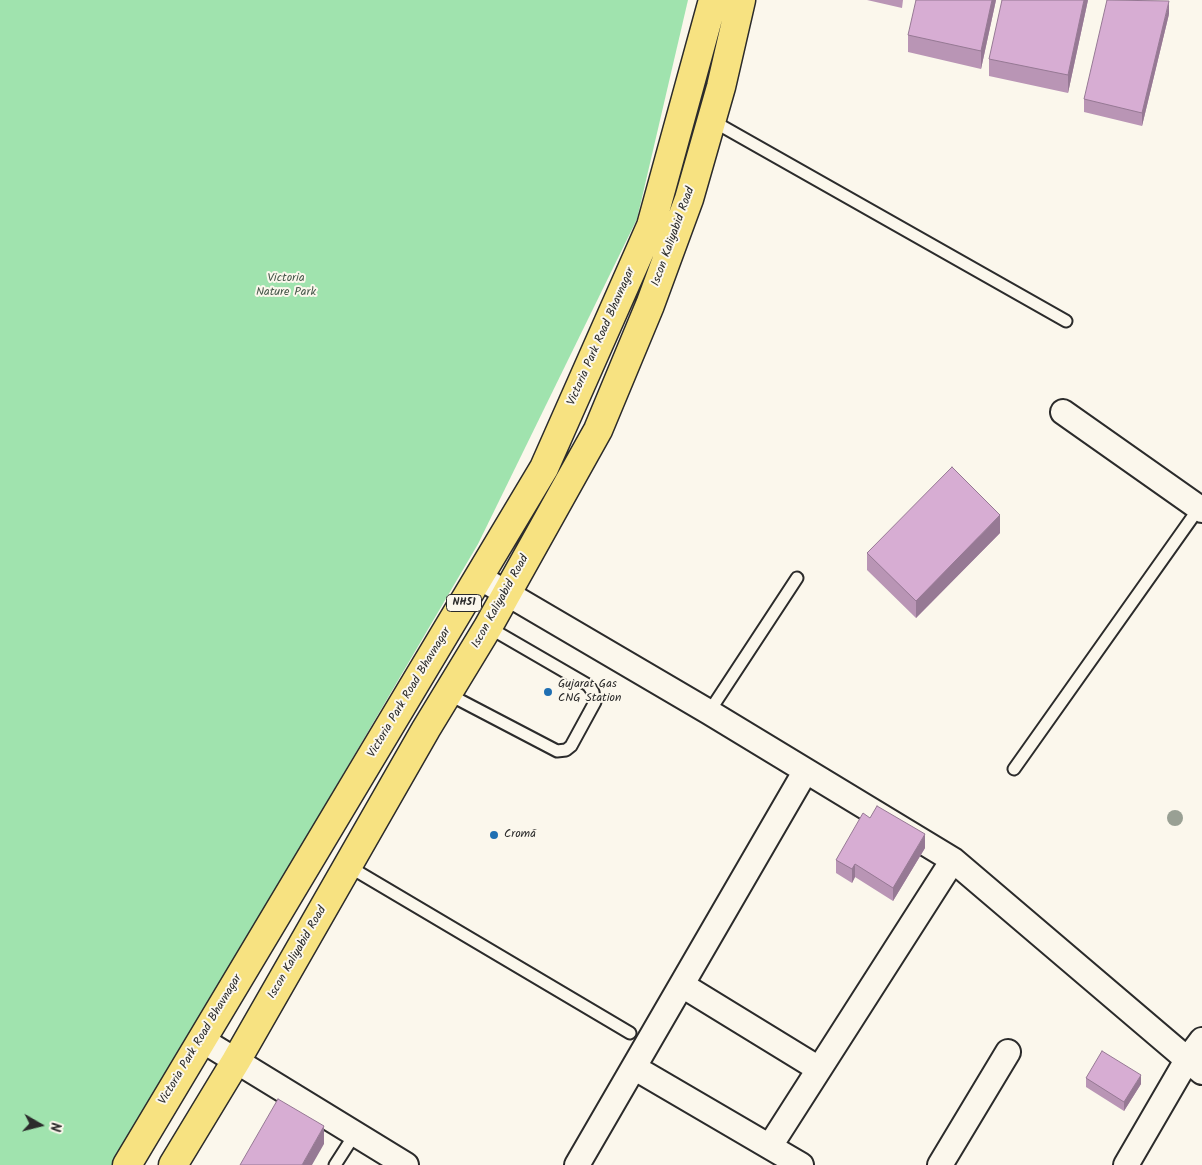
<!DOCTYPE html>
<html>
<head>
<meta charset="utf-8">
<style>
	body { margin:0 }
	#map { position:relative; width:1202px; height:1165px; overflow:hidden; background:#fbf7ec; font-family:Kalam,sans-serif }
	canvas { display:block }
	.north { position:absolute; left:15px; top:1100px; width:50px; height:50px; -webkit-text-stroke:4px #fbf7ec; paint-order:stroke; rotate:98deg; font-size:14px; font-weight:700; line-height:20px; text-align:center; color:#2b2b2b }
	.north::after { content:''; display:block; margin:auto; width:18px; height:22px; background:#2b2b2b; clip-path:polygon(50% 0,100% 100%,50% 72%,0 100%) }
</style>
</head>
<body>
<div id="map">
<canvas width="1202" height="1165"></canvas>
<div class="north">N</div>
</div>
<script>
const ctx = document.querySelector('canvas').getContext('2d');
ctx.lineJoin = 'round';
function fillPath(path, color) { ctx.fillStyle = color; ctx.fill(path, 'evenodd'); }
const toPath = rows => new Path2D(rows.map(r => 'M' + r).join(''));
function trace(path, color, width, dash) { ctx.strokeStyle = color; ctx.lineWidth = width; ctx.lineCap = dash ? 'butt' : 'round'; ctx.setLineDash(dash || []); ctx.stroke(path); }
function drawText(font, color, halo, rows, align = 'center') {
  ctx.font = font + ' Kalam,sans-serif'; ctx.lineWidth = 4; ctx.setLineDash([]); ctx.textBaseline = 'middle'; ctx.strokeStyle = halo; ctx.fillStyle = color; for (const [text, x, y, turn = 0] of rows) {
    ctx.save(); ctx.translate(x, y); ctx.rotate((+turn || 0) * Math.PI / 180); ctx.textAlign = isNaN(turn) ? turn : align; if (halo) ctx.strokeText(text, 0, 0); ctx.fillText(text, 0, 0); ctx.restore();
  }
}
fillPath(toPath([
	[0,0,688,0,637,219,478,544,114,1165,0,1165]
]), '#a0e3ae');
const lane = toPath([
	[711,120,1066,321],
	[448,694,557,751,566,750,571,746,595,702,593,692,588,685,488,627],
	[709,712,797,578],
	[1014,769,1199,508],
	[348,866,630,1033],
	[335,1165,355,1134]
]);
const street = toPath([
	[1063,412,1202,510],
	[479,577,709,712,953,860,1202,1072],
	[682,985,819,1069],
	[202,1040,406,1165],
	[635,1068,801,1165],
	[770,1146,953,860],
	[577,1165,805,772],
	[940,1165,1008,1052],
	[1126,1165,1187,1060,1202,1040]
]);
const highway = toPath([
	[127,1165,544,468,651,226,713,0],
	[173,1165,236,1061,426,729,488,627,598,430,650,305,689,199,721,87,741,0]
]);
trace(lane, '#2b2b2b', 15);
trace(street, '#2b2b2b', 28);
trace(highway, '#2b2b2b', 31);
trace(lane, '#fbf7ec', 11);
trace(street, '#fbf7ec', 24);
trace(highway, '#f7e281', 28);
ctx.fillStyle = '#99a094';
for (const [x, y] of [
	[1175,818]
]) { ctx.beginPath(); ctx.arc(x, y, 8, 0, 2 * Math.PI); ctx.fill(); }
fillPath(toPath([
	[867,0,903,0,902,8],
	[996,0,981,69,908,52,908,35],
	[1088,0,1068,93,989,76,989,59],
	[1169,14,1142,126,1084,112,1084,99],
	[1000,533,916,618,867,570,867,553],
	[925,848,893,901,855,877,852,883,836,873,836,860],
	[1086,1078,1141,1084,1124,1111,1086,1087]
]), '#b995b5');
fillPath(toPath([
	[992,0,996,0,981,69,981,51],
	[1084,0,1088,0,1068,93,1068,75],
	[1169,1,1169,14,1142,126,1142,113],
	[1000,515,1000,533,916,618,916,601],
	[925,834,925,848,893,901,893,888],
	[855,864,855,877,852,883,852,869],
	[1141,1075,1141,1084,1124,1111,1124,1102],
	[324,1126,324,1144,312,1165,302,1165]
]), '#967994');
const building = toPath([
	[916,0,992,0,981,51,908,35,916,0],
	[1002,0,1084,0,1068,75,989,59,1002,0],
	[1107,0,1169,1,1142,113,1084,99,1107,0],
	[952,467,1000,515,916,601,867,553,952,467],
	[877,806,925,834,893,888,855,864,852,869,836,860,863,813,870,818,877,806],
	[1102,1051,1141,1075,1124,1102,1086,1078,1102,1051],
	[278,1099,324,1126,302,1165,240,1165,278,1099]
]);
fillPath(building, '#d7add3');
trace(building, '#967994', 1);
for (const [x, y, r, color] of [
	[548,692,5,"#1f6fb2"],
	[494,835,5,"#1f6fb2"]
]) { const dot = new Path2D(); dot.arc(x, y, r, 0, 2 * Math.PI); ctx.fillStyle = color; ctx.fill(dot); trace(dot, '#fbf7ec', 2); }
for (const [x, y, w] of [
	[464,603,35]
]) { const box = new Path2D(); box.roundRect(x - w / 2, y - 8.5, w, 17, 4); ctx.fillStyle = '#fbf7ec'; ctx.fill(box); trace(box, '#2b2b2b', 1); }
drawText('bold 11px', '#2b2b2b', null, [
	["NH51",464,603]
]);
drawText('12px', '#2b2b2b', '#fbf7ec', [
	["Iscon Kaliyabid Road",674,237,-70],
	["Victoria Park Road Bhavnagar",602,337,-66],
	["Iscon Kaliyabid Road",501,602,-61],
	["Victoria Park Road Bhavnagar",410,693,-59],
	["Iscon Kaliyabid Road",298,953,-60],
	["Victoria Park Road Bhavnagar",201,1040,-59]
]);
drawText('12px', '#48594c', '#fbf7ec', [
	["Victoria",286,279],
	["Nature Park",286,293]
]);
drawText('12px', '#2b2b2b', '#fbf7ec', [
	["Gujarat Gas",558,685],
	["CNG Station",558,699],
	["Cromā",504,835]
], 'left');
</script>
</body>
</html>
